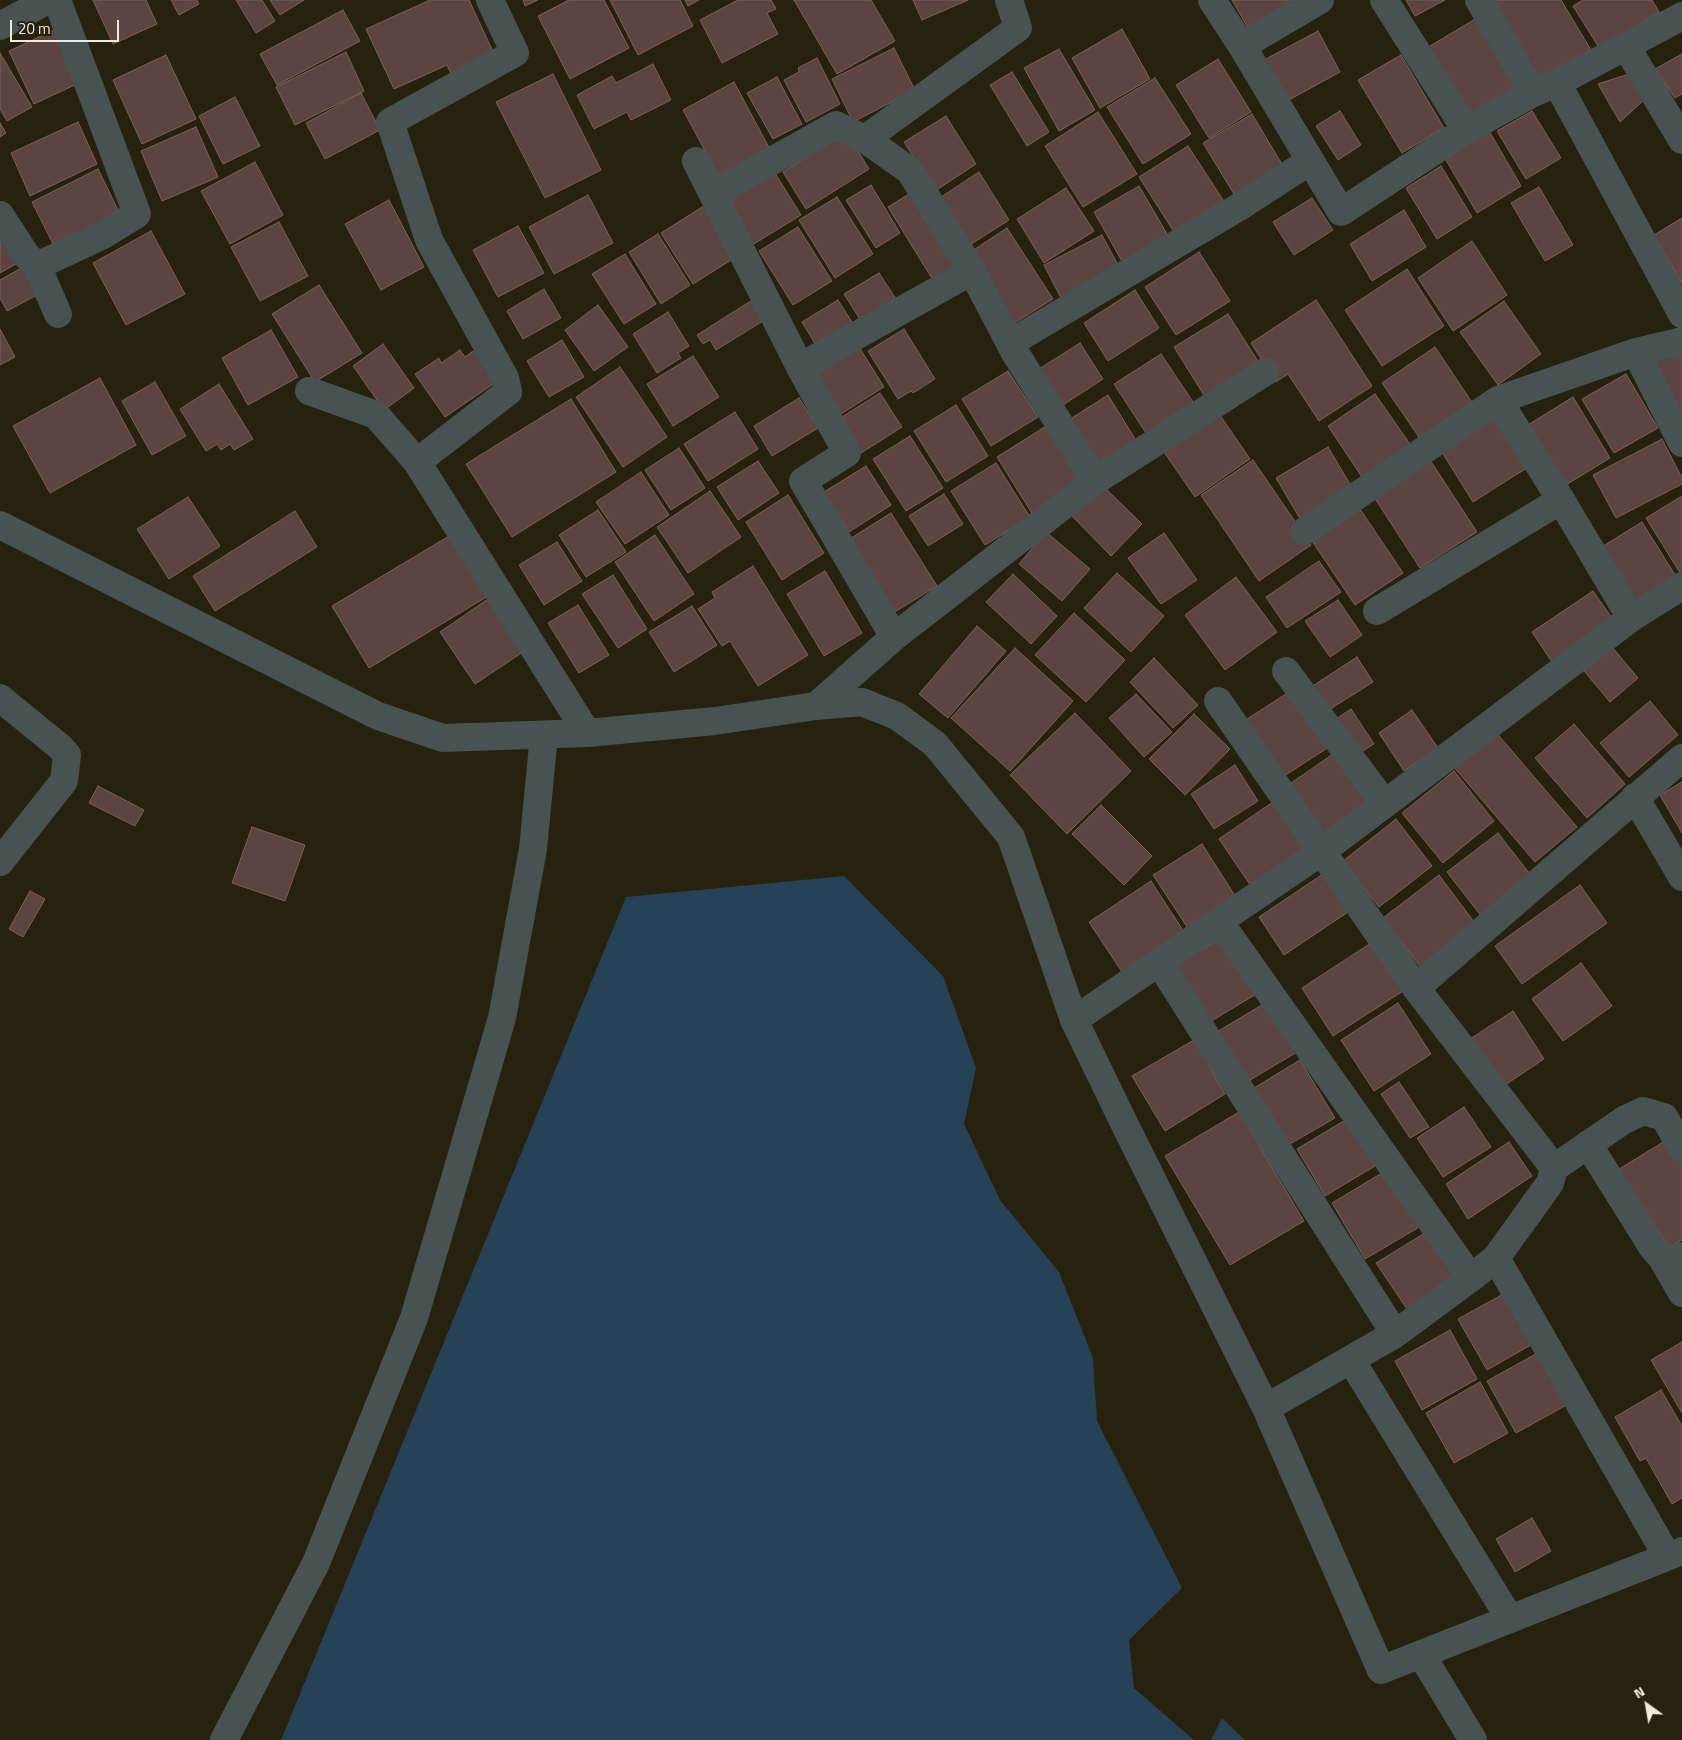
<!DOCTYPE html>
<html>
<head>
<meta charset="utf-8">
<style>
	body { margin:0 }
	#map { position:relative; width:1682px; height:1740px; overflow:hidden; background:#27220d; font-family:"Titillium Web",sans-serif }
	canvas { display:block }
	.north { position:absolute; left:1622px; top:1680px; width:50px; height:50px; -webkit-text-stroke:4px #27220d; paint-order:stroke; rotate:328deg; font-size:14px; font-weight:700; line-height:20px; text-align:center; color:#eeeadd }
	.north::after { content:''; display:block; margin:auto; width:18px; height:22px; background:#eeeadd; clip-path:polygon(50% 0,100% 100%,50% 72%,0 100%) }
	.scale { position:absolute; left:10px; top:20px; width:109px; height:22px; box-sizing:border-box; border:2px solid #eeeadd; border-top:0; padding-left:6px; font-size:15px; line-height:18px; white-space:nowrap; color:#eeeadd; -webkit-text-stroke:4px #27220d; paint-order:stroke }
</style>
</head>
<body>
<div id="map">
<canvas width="1682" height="1740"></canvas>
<div class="north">N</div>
<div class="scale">20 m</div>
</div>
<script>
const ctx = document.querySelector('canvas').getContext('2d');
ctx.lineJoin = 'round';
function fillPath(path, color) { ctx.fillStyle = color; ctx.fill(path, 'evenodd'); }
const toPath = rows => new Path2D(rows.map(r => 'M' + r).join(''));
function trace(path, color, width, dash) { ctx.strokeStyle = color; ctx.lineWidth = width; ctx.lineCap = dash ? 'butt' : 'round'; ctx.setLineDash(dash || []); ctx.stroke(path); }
fillPath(toPath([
	[844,876,943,976,976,1068,964,1124,1000,1200,1059,1272,1093,1358,1097,1421,1182,1588,1129,1640,1134,1688,1194,1740,281,1740,626,897],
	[1222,1718,1245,1740,1211,1740]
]), '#274156');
const building = toPath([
	[93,0,146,0,157,24,113,44,93,0],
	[171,0,197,0,199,4,179,15,171,0],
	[236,0,262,0,275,21,256,33,236,0],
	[270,0,304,0,280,15,270,0],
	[430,0,469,0,495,56,452,76,447,65,394,89,366,29,430,0],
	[523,0,538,0,525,6,523,0],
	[569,0,604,0,629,48,570,79,538,16,569,0],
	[610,0,680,0,693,26,638,55,610,0],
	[685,0,699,0,688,6,685,0],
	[738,0,771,0,776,9,767,13,778,34,722,63,700,20,738,0],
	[794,0,871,0,895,41,837,74,794,0],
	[913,0,968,0,922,20,913,0],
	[1232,0,1296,0,1251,33,1232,0],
	[1406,0,1445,0,1415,16,1406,0],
	[1488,0,1561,0,1591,50,1537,82,1488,0],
	[1583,0,1652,0,1659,12,1600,49,1573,6,1583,0],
	[343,10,360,41,277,85,260,54,343,10],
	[1477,18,1520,91,1469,122,1425,49,1477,18],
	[1122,29,1150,79,1100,108,1072,58,1122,29],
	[54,30,79,83,34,104,9,51,54,30],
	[1318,31,1340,72,1287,101,1264,60,1318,31],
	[894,48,915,90,853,122,832,79,894,48],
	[1059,49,1095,110,1059,131,1024,68,1059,49],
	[346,52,364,91,295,125,276,87,346,52],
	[0,53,32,107,7,121,0,109,0,53],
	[1682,54,1682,94,1675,98,1655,69,1682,54],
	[166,55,196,119,142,144,113,80,166,55],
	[1401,55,1444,128,1402,153,1358,80,1401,55],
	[817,58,840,104,806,122,784,80,799,72,798,68,817,58],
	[1218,59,1251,112,1209,138,1176,85,1218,59],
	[653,64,671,100,631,120,627,112,594,129,577,95,612,76,616,83,653,64],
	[1012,72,1049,132,1027,146,990,85,1012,72],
	[553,74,601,170,545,198,496,102,553,74],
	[1629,74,1645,99,1620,122,1598,84,1629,74],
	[777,77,802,124,773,139,747,93,777,77],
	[1155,78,1191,134,1143,164,1107,107,1155,78],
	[734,82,773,155,722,182,683,110,734,82],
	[361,93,380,130,325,159,306,123,361,93],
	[235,97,260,146,223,164,199,116,235,97],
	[1340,111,1361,145,1338,160,1316,126,1340,111],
	[1532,111,1561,158,1526,179,1497,131,1532,111],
	[1098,112,1137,174,1083,207,1045,146,1098,112],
	[1252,114,1286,171,1237,199,1203,143,1252,114],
	[946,116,976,164,935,191,904,142,946,116],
	[78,122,97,164,30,196,11,153,78,122],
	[0,123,6,133,0,137,0,123],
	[196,127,218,177,162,201,141,151,196,127],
	[1488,129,1521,186,1477,213,1443,155,1488,129],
	[846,132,869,169,806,209,783,172,846,132],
	[1188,146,1225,203,1176,235,1139,177,1188,146],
	[255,162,283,215,230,244,201,191,255,162],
	[1441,166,1472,217,1437,239,1406,188,1441,166],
	[98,169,121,216,55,248,32,202,98,169],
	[773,170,801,215,752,245,724,200,773,170],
	[979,172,1009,220,965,248,935,201,979,172],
	[871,185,900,233,876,248,846,200,871,185],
	[1139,186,1173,244,1127,270,1094,212,1139,186],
	[1539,187,1573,245,1545,261,1511,203,1539,187],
	[1066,188,1094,231,1044,263,1017,219,1066,188],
	[914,191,962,269,936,285,888,207,914,191],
	[588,195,613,243,554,274,529,227,588,195],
	[837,197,873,254,835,278,799,220,837,197],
	[1312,198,1333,230,1294,255,1273,222,1312,198],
	[389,200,424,267,381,290,345,224,389,200],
	[707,204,739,255,693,284,661,233,707,204],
	[1404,210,1426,247,1372,281,1350,244,1404,210],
	[1682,218,1682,283,1654,235,1682,218],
	[279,222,308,276,260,301,231,247,279,222],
	[518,226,544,273,498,297,473,250,518,226],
	[798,227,832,281,793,305,759,251,798,227],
	[1007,228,1053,299,1011,325,966,255,1007,228],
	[151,231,185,294,126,325,93,263,151,231],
	[658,234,690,285,661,304,629,252,658,234],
	[0,235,23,260,0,273,0,235],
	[1102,235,1120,269,1062,300,1044,265,1102,235],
	[1472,241,1507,295,1453,331,1418,278,1472,241],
	[1199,252,1230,301,1176,335,1145,287,1199,252],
	[625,254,656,304,624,324,592,274,625,254],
	[25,266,39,294,7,311,0,298,0,280,25,266],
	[1407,269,1444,326,1382,366,1345,310,1407,269],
	[879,273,898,302,863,324,844,294,879,273],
	[319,285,362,353,315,382,272,314,319,285],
	[544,289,561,318,523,339,507,311,544,289],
	[1135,290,1159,328,1108,361,1084,323,1135,290],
	[754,299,766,319,716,350,710,340,703,344,697,335,754,299],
	[838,300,855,327,819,350,802,322,838,300],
	[1316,300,1372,386,1319,421,1288,374,1276,382,1251,343,1316,300],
	[1504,301,1541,354,1498,385,1460,332,1504,301],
	[598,305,628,347,594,371,565,330,598,305],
	[668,312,689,346,678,353,681,358,657,373,633,334,668,312],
	[1228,314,1261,366,1207,400,1174,347,1228,314],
	[0,329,15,357,0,365,0,329],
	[904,329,935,379,913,393,911,391,898,399,868,351,904,329],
	[271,330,298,377,248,405,222,358,271,330],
	[562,340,584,377,549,397,527,361,562,340],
	[1080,343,1103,379,1060,407,1036,371,1080,343],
	[383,344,414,388,384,410,353,366,383,344],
	[859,347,884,387,836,417,812,377,859,347],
	[1435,347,1473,404,1421,440,1382,383,1435,347],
	[460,350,465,357,475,350,496,382,445,417,415,374,439,358,441,363,460,350],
	[1682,352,1682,424,1651,357,1682,352],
	[1161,354,1195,405,1148,436,1114,384,1161,354],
	[693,356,719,397,673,426,647,384,693,356],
	[620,367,667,437,623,467,576,397,620,367],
	[1008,371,1038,417,991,446,962,399,1008,371],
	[1626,374,1658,428,1614,453,1582,399,1626,374],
	[100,378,136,445,50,493,13,426,100,378],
	[155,382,186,436,152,455,122,401,155,382],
	[219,384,253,439,234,450,230,444,221,450,217,444,206,451,180,409,219,384],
	[880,393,902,427,858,455,837,420,880,393],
	[1375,394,1412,447,1364,480,1328,426,1375,394],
	[1108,395,1137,442,1097,467,1067,421,1108,395],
	[1573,397,1610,458,1561,488,1523,428,1573,397],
	[799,398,818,428,772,456,754,426,799,398],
	[571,399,616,472,512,537,466,464,571,399],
	[956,405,988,456,946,482,914,431,956,405],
	[1215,408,1250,459,1195,497,1160,446,1215,408],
	[1500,411,1533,464,1473,502,1440,449,1500,411],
	[735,412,758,449,708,481,684,444,735,412],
	[1051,423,1087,481,1033,515,997,457,1051,423],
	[910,436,943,488,906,511,873,459,910,436],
	[1662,439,1682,478,1682,484,1616,518,1593,475,1662,439],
	[1328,447,1354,491,1302,522,1276,478,1328,447],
	[679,448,705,488,671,510,645,470,679,448],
	[1253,460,1311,545,1259,581,1201,495,1253,460],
	[1430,460,1477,532,1420,568,1374,497,1430,460],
	[758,461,779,493,738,520,717,487,758,461],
	[996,463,1030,517,985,545,951,491,996,463],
	[866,466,891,505,849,532,824,492,866,466],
	[641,472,669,515,625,544,596,502,641,472],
	[1103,486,1142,524,1111,556,1072,516,1103,486],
	[710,491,741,537,688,573,657,527,710,491],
	[944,494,963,524,928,546,909,516,944,494],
	[788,495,824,553,782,580,746,522,788,495],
	[1682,496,1682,576,1646,518,1682,496],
	[188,497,220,546,169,579,137,529,188,497],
	[1360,509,1403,573,1355,605,1312,541,1360,509],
	[598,510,626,552,586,577,559,535,598,510],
	[295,511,317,547,215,611,193,576,295,511],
	[891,513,937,586,893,613,848,540,891,513],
	[1642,522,1677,578,1635,604,1600,548,1642,522],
	[1046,532,1090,569,1062,601,1019,564,1046,532],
	[1164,533,1197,580,1161,604,1128,558,1164,533],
	[451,535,488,596,369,668,332,606,451,535],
	[655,535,694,594,654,621,615,562,655,535],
	[557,542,582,581,544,605,519,565,557,542],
	[1319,561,1341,592,1287,628,1266,597,1319,561],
	[753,566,808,655,758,686,730,641,722,646,698,609,715,598,712,592,753,566],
	[825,571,862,633,824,656,787,594,825,571],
	[1117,573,1164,616,1131,652,1084,608,1117,573],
	[1013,574,1057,616,1031,644,986,602,1013,574],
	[613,575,647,629,618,648,582,594,613,575],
	[1236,577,1277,632,1225,670,1185,615,1236,577],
	[1593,591,1616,624,1554,665,1532,632,1593,591],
	[488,599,523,652,475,684,440,632,488,599],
	[1338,600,1362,635,1330,657,1305,621,1338,600],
	[578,605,609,655,579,673,548,623,578,605],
	[692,606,717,645,674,672,649,632,692,606],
	[1074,613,1125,660,1086,702,1035,655,1074,613],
	[977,626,1006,651,948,718,919,694,977,626],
	[1607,641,1638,678,1610,702,1579,665,1607,641],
	[1015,648,1073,701,1010,771,951,718,1015,648],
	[1357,657,1373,682,1324,713,1308,689,1357,657],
	[1154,658,1198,705,1173,728,1130,682,1154,658],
	[1292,690,1329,747,1278,780,1241,723,1292,690],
	[1136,694,1172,732,1144,757,1109,718,1136,694],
	[1650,701,1678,735,1629,777,1600,743,1650,701],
	[1351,709,1374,744,1353,757,1330,723,1351,709],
	[1412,710,1438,748,1404,771,1379,733,1412,710],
	[1075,713,1131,771,1067,834,1010,775,1075,713],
	[1194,714,1230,749,1185,795,1149,759,1194,714],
	[1574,724,1625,784,1587,818,1535,758,1574,724],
	[1494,730,1577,827,1535,862,1453,766,1494,730],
	[1333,754,1370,806,1321,840,1284,788,1333,754],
	[1235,765,1258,801,1214,829,1191,794,1235,765],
	[1454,771,1494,821,1443,863,1402,813,1454,771],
	[1682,782,1682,833,1660,795,1682,782],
	[98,786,144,810,135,826,89,803,98,786],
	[1273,802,1307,854,1253,889,1219,839,1273,802],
	[1101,805,1152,856,1124,885,1072,834,1101,805],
	[1396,819,1432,866,1379,907,1343,861,1396,819],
	[252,827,305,845,285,901,232,883,252,827],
	[1498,833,1533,878,1482,917,1447,872,1498,833],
	[1202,844,1239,902,1191,933,1153,875,1202,844],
	[1326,872,1351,910,1284,955,1259,917,1326,872],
	[1439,875,1477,926,1421,968,1383,918,1439,875],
	[1151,881,1188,938,1126,978,1089,922,1151,881],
	[1580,885,1607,923,1522,984,1495,946,1580,885],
	[30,891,45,899,23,937,9,929,30,891],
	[1224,936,1258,993,1208,1023,1173,967,1224,936],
	[1371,943,1403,991,1333,1036,1302,988,1371,943],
	[1581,963,1612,1006,1563,1041,1532,999,1581,963],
	[1267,1002,1297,1052,1245,1083,1215,1033,1267,1002],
	[1398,1003,1431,1054,1374,1091,1341,1040,1398,1003],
	[1513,1011,1544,1059,1502,1087,1470,1039,1513,1011],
	[1194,1040,1225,1094,1165,1131,1132,1076,1194,1040],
	[1300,1060,1335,1118,1288,1145,1254,1088,1300,1060],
	[1399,1082,1429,1127,1410,1138,1381,1094,1399,1082],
	[1464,1107,1491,1147,1443,1177,1417,1138,1464,1107],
	[1239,1112,1304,1221,1230,1265,1165,1156,1239,1112],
	[1347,1119,1375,1166,1325,1196,1297,1149,1347,1119],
	[1670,1138,1682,1158,1682,1240,1669,1247,1619,1169,1670,1138],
	[1509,1142,1532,1176,1468,1219,1446,1184,1509,1142],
	[1387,1170,1421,1226,1365,1259,1332,1203,1387,1170],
	[1430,1230,1455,1277,1407,1309,1376,1263,1430,1230],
	[1507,1292,1536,1342,1487,1370,1458,1319,1507,1292],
	[1450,1330,1477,1379,1422,1410,1395,1361,1450,1330],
	[1682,1342,1682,1413,1651,1360,1682,1342],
	[1543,1350,1572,1402,1516,1433,1487,1381,1543,1350],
	[1480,1382,1508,1433,1454,1463,1426,1413,1480,1382],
	[1661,1390,1682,1426,1682,1498,1672,1504,1646,1458,1640,1461,1615,1417,1661,1390],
	[1532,1518,1551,1551,1515,1572,1496,1539,1532,1518]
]);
fillPath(building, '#5d4441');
trace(building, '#7c615d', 1);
trace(toPath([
	[1212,0,1242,46,1341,212,1466,130,1533,93,1557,83,1682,16],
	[1384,0,1466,130],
	[1479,0,1533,93],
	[0,26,48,0],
	[1242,46,1320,0],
	[1626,46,1682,140],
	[1557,83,1682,314],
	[865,139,1018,28,1009,0],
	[696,161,800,367,847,453,803,481,894,637],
	[713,194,836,125,865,139,910,171,972,271,1014,351,1095,481],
	[0,215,26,255,37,266,58,314],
	[37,266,103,235,137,214,57,0],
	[1010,343,1239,207,1310,161],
	[1636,352,1682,443],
	[800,367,972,271],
	[309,391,376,415,417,462,587,733],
	[1498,400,1561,500,1631,618],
	[417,462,508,392,505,378,429,240,390,122,515,53,490,0],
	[0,525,378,716,443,738,587,733,715,721,816,706,862,702,897,716,935,744,1011,837,1074,1020,1124,1123,1266,1408,1381,1670,1682,1551],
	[1305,531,1498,400,1636,352,1682,341],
	[1377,611,1561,500],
	[1286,671,1385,804],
	[0,698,60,747,67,755,64,781,0,862],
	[1218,701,1416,988,1554,1168,1550,1183,1496,1258,1471,1278,1395,1334,1266,1408],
	[816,706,894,637,1095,481,1265,372],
	[1635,797,1682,877],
	[1219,921,1471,1278],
	[1159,962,1395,1334],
	[1416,988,1682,758],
	[1074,1020,1321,852,1631,618,1682,586],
	[1588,1144,1653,1248,1662,1258,1673,1259,1682,1256],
	[1554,1168,1624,1120,1643,1111,1664,1117,1682,1148],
	[1496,1258,1667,1556],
	[1662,1258,1682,1293],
	[1351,1360,1510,1619],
	[1421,1654,1473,1740],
	[224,1740,316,1563,414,1318,502,1018,533,849,544,735]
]), '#475353', 28);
</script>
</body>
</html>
